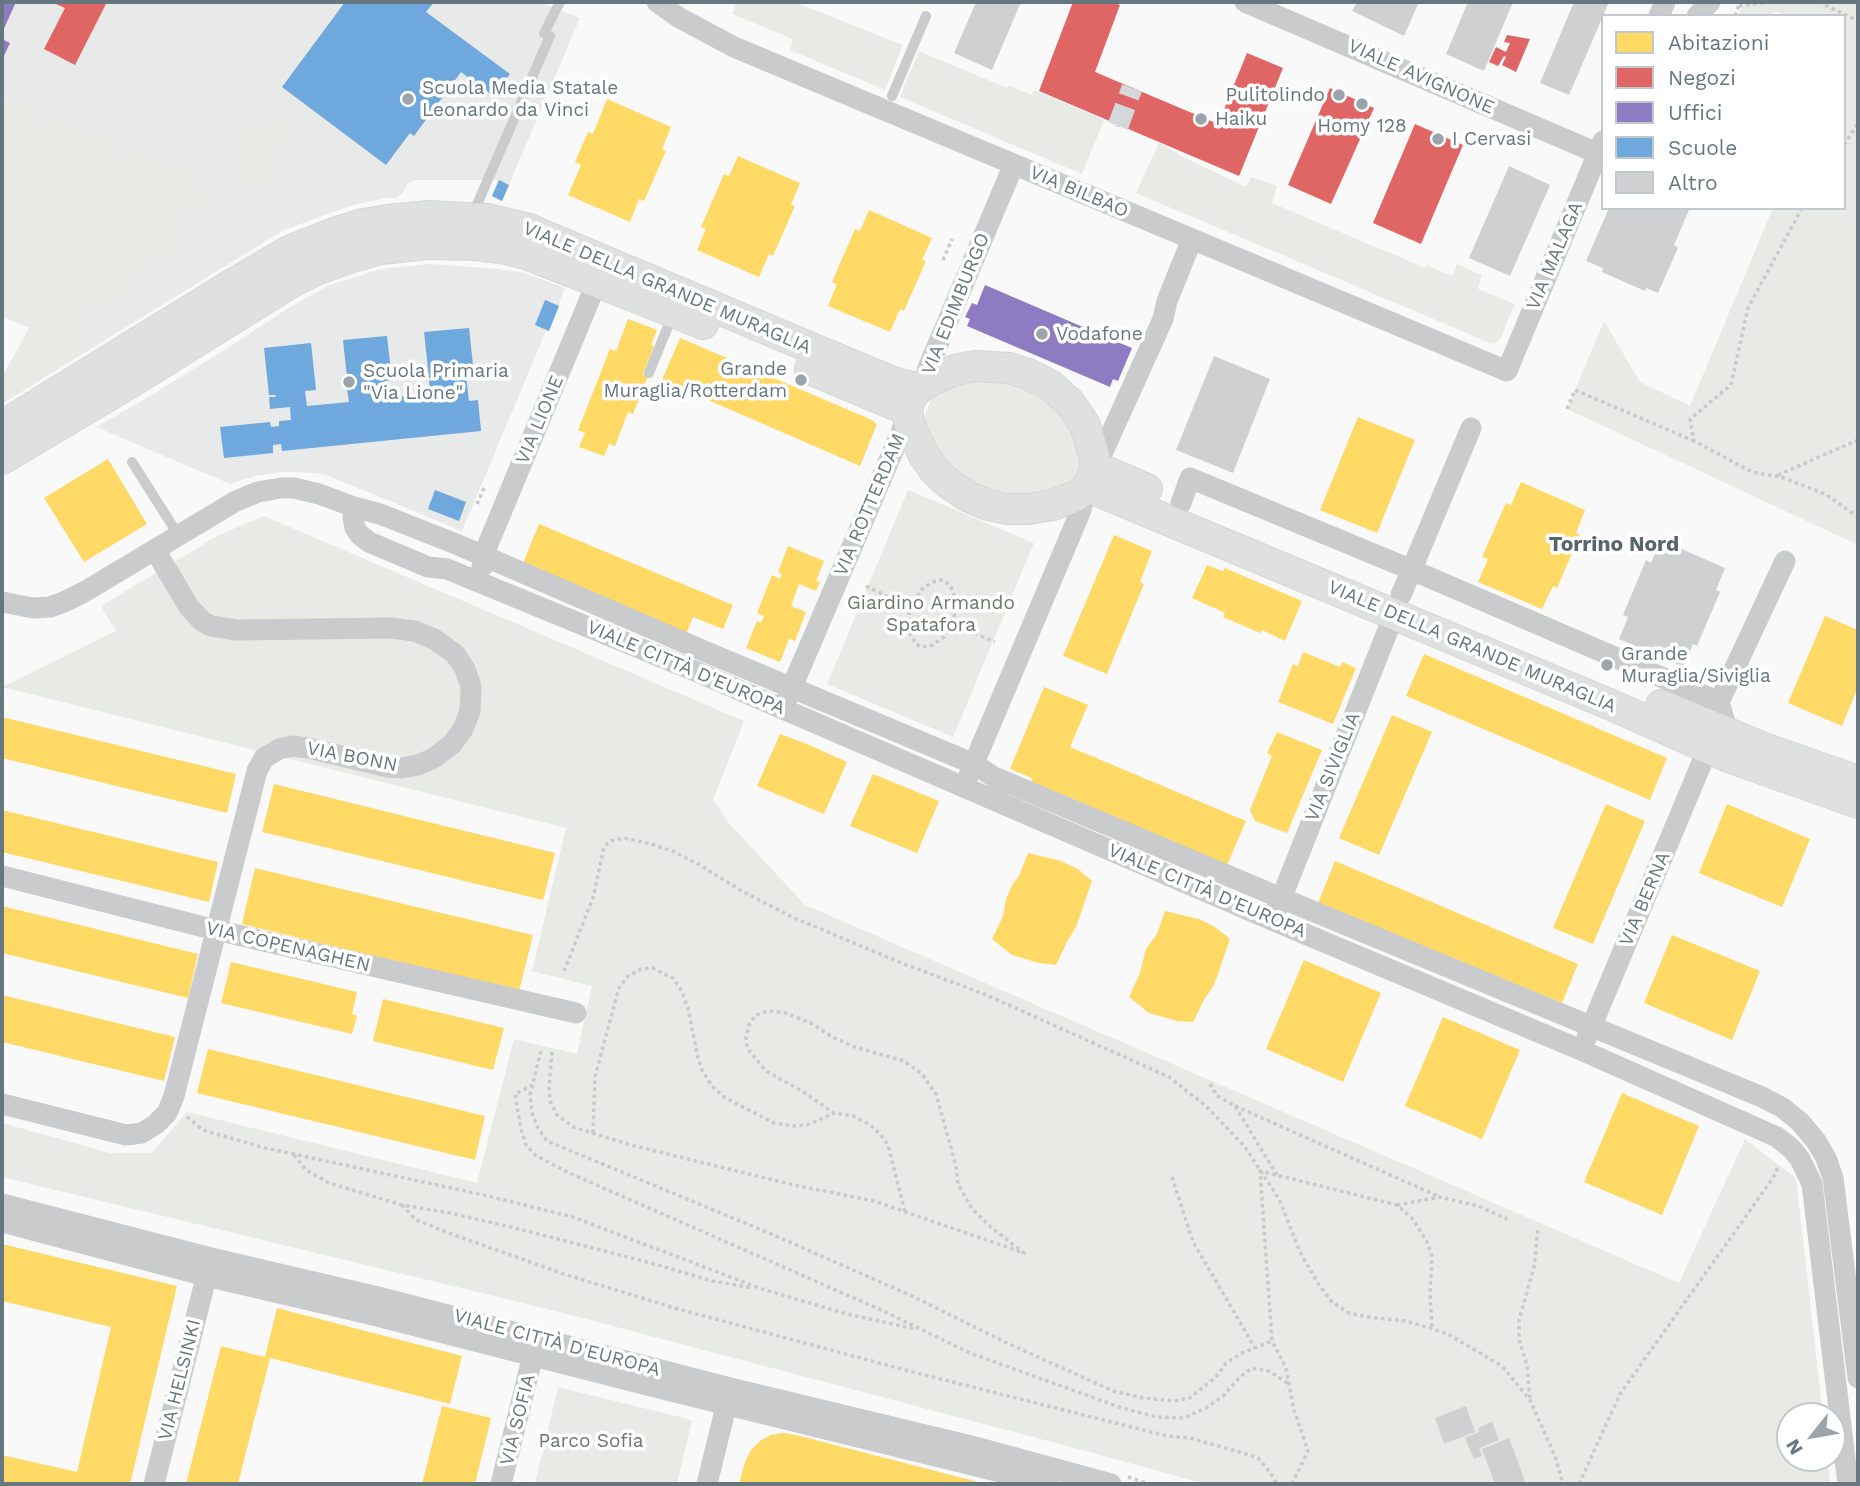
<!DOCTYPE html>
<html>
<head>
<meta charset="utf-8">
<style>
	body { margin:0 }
	#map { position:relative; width:1860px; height:1486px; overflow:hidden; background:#f9f9f9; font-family:"Work Sans",sans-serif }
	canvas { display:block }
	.frame { position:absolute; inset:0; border:4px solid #677780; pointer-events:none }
	.legend { position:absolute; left:1601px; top:14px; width:245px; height:196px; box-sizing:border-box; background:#fff; border:2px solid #c2c9cc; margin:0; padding:9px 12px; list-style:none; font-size:21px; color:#677780 }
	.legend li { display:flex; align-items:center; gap:14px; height:35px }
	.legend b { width:35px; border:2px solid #c2c9cc }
	.north { position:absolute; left:1776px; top:1402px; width:70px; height:70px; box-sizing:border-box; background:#fff; border:2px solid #c2c9cc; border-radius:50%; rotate:239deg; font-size:19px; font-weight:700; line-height:28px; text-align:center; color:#677780 }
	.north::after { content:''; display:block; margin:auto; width:24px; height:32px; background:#9aa4aa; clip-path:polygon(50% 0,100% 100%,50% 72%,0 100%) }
</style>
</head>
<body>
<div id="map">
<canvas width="1860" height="1486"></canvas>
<div class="frame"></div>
<ul class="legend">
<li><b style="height:19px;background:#ffd966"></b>Abitazioni</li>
<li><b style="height:19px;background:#e06666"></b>Negozi</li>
<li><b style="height:19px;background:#8e7cc3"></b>Uffici</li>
<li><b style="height:19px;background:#6fa8dc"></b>Scuole</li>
<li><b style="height:19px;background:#ced0d1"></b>Altro</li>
</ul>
<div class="north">N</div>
</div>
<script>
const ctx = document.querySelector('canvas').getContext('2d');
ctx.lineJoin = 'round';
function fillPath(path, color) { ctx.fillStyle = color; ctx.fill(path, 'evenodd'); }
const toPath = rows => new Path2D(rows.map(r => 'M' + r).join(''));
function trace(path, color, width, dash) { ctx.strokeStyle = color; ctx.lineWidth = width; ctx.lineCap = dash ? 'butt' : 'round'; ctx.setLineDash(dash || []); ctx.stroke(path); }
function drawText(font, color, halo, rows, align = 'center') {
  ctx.font = font + ' "Work Sans",sans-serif'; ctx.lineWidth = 7; ctx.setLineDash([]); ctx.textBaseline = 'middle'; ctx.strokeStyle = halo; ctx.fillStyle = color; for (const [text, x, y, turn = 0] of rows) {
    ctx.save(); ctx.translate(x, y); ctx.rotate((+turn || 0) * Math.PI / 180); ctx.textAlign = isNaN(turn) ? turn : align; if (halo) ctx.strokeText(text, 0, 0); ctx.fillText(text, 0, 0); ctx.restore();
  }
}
fillPath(toPath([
	[2,2,539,2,580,18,502,201,492,196,498,180,416,180,408,183,402,194,397,198,384,198,347,207,284,230,84,353,83,332,98,310,137,287,212,182,2,99],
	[430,264,499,269,525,273,565,288,549,331,546,331,462,531,329,476,315,473,282,472,255,476,230,484,96,427,135,405,231,346,287,309,327,286,381,269]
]), '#e8e9e9');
fillPath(toPath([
	[737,2,794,2,903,45,885,90,790,50,793,39,732,14],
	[1744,2,1858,2,1858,545,1567,409,1604,321,1640,382,1690,406,1773,208,1844,208,1844,16,1786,16,1776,12,1764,16,1738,16],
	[919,51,1007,88,1008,85,1032,95,1034,90,1104,120,1082,174,900,97],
	[2,99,213,182,157,267,137,287,98,310,83,332,84,353,2,404,2,377,29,328,2,316],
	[265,109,299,135,259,191,226,166],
	[1159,143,1187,159,1246,187,1251,177,1277,186,1272,203,1425,268,1426,265,1452,276,1457,264,1482,275,1478,289,1515,304,1500,339,1494,344,1490,343,1136,193],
	[983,377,1028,385,1069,418,1085,461,1074,483,1019,499,976,488,940,457,924,426,926,412,930,402,939,390],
	[908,490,1034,543,953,737,827,684],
	[264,516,744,721,713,800,728,822,805,905,1679,1283,1745,1139,1796,1178,1823,1416,1790,1416,1790,1458,1827,1458,1830,1484,1206,1484,1071,1447,556,1311,2,1177,2,1123,110,1153,152,1153,187,1112,477,1183,514,1039,577,1054,592,986,532,971,566,828,2,687,116,631,101,606,219,535],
	[558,1387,692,1420,677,1484,535,1484]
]), '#e8eae6');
fillPath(toPath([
	[607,99,671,127,662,149,666,151,644,201,639,199,630,222,568,195,581,165,575,162,588,132,593,134],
	[738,156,800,183,791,205,795,206,773,256,769,254,759,277,697,250,706,229,701,227,724,174,729,176],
	[869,210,932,238,922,260,926,261,904,311,900,309,890,332,828,306,837,284,832,282,855,229,860,231],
	[628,319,657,330,651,345,654,346,643,374,648,376,633,414,628,412,615,446,609,444,604,456,579,447,585,433,578,430,610,349,616,351],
	[680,338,872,420,877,424,860,466,662,380],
	[1358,417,1415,440,1377,533,1320,510],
	[108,459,147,524,84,562,44,498],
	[1521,482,1585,510,1576,533,1580,535,1557,588,1553,586,1542,609,1478,582,1488,559,1482,557,1506,503,1511,505],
	[539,524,733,605,723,629,693,617,684,639,520,570],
	[1114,535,1152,551,1140,582,1144,584,1107,674,1063,656],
	[788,546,824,561,816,581,820,582,816,591,799,584,791,606,806,612,795,641,789,639,780,662,746,648,757,621,761,623,764,616,757,613,772,575,780,579,782,574,778,572],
	[1207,565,1223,571,1225,568,1302,601,1285,641,1262,630,1260,633,1223,617,1225,613,1192,598],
	[1825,616,1858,630,1858,687,1842,726,1788,703],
	[1303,652,1340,667,1342,662,1356,668,1333,724,1278,702,1293,664,1298,666],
	[1424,654,1667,758,1650,800,1406,696],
	[1044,687,1088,705,1070,747,1246,821,1227,865,1031,782,1032,778,1010,769],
	[1392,715,1432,732,1379,855,1339,838],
	[2,717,236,774,227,813,2,758],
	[1277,732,1322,750,1287,833,1255,821,1250,810,1272,756,1267,753],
	[780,734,807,744,847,762,824,814,757,786],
	[873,774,939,801,917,853,850,826],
	[274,784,555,853,543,900,262,832],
	[1606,804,1645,821,1593,944,1553,928],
	[1727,804,1810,839,1782,907,1699,873],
	[2,810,218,862,209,902,2,852],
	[1028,853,1061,861,1078,869,1092,881,1076,927,1067,942,1056,965,1039,963,1012,955,992,939,1003,916,1006,899,1012,885,1019,876],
	[1335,861,1578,964,1562,1003,1318,903],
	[255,868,533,935,519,991,242,924],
	[2,906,198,954,188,998,2,953],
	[1165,911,1199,919,1215,927,1230,939,1214,985,1204,1000,1193,1022,1177,1021,1149,1013,1129,997,1140,973,1146,949,1157,934],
	[1672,935,1760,971,1732,1040,1644,1003],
	[1304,960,1381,993,1343,1082,1266,1049],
	[231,962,357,992,352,1014,357,1016,352,1034,221,1003],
	[2,995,175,1037,164,1081,2,1042],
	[383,999,504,1028,493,1070,373,1041],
	[1443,1017,1520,1050,1482,1139,1405,1106],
	[208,1049,485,1116,475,1160,197,1093],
	[1622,1093,1699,1126,1662,1215,1584,1182],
	[2,1244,177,1286,130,1484,2,1484,2,1455,77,1472,111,1327,2,1301],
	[277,1308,462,1356,450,1404,270,1358,238,1484,186,1484,221,1346,265,1357],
	[442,1406,491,1418,475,1484,422,1484],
	[784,1433,796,1435,986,1484,739,1484,745,1462,751,1450,760,1441,771,1435]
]), '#ffd966');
fillPath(toPath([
	[51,2,107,2,75,65,44,49,65,8],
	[1073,2,1112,2,1120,5,1095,72,1218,124,1247,53,1283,68,1239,176,1039,91],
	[1507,35,1530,39,1516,72,1502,65,1506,57,1504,56,1498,66,1489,62,1496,47,1506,52,1510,43,1504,42],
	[1330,88,1374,108,1331,204,1288,185],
	[1415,124,1463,145,1421,244,1373,223]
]), '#e06666');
fillPath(toPath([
	[2,2,16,2,2,33],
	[2,39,10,43,2,60],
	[985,285,1132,348,1118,381,1113,379,1110,387,967,326,970,319,965,317,972,303,977,305]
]), '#8e7cc3');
fillPath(toPath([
	[345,2,434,2,426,12,510,74,493,96,461,72,414,136,410,133,386,165,282,87],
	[499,180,509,185,502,201,492,196],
	[545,300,559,306,549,331,535,325],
	[469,328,474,374,466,375,469,401,478,400,481,431,282,451,281,444,273,445,273,453,224,458,220,427,270,422,271,427,279,426,279,421,291,420,290,407,270,409,269,397,276,397,275,395,269,395,264,348,311,343,316,390,305,391,307,406,349,402,347,389,355,389,355,386,348,386,343,340,387,336,392,380,385,381,387,398,436,393,436,391,430,392,429,381,437,380,436,377,429,378,424,332],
	[435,490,466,502,459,521,428,509]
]), '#6fa8dc');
fillPath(toPath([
	[976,2,1021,2,992,70,954,53],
	[1357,2,1419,2,1404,36,1352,11],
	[1468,2,1513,2,1484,71,1446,54],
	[1574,2,1609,2,1569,95,1540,83],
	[1509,166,1550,185,1510,276,1469,258],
	[1609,208,1684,208,1689,210,1674,245,1678,248,1658,293,1646,288,1645,291,1602,272,1603,268,1586,261],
	[1214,356,1270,379,1233,473,1176,450],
	[1661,540,1725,568,1716,590,1720,592,1697,646,1693,644,1683,667,1619,639,1628,617,1623,615,1646,560,1651,563],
	[1466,1406,1475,1432,1444,1444,1435,1418],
	[1492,1422,1499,1440,1479,1448,1482,1456,1474,1459,1465,1438,1479,1432,1478,1428],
	[1509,1438,1525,1481,1516,1484,1495,1484,1482,1449]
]), '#ced0d1');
trace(toPath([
	[1118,126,1132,88]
]), '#d4d8db', 21, [21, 10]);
const secondary = toPath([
	[975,366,1009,368,1028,374,1050,385,1070,403,1085,425,1093,452,1096,467,1088,487,1076,496,1053,505,1028,509,1006,509,988,505,967,496,948,483,934,470,923,454,910,425,907,410,910,399,918,389,932,380,955,370,975,366],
	[810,369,907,410],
	[2,426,236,282,289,251,337,232,363,224,388,220,428,216,488,219,526,228,852,365,893,382,918,389],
	[2,459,128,384,292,282,316,270,343,260,381,249,427,244,475,245,506,249,526,254,562,268,703,324],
	[1096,467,1147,489],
	[1088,487,1609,704,1731,758,1858,803],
	[1661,705,1764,748,1858,781]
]);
trace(secondary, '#d5d6d7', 32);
trace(toPath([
	[1819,2,1856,20,1858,20],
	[1739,6,1767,2],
	[1735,16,1740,2],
	[1118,127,1118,126],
	[1844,145,1858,123],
	[1802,208,1748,308,1731,385,1690,419,1694,441,1752,472,1781,477,1825,494,1858,517],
	[943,260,952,239],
	[1567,409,1575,390,1694,441],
	[1778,475,1858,440],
	[477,504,484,488],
	[866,586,911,608],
	[953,624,956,605,953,590,946,582,942,580,932,582,921,590,909,613,909,632,916,644,922,647,933,645,945,636,953,624,995,642],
	[564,971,593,898,604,847,610,841,624,838,651,844,672,851,698,864,742,891,792,917,904,964,984,994,1169,1077,1206,1106,1245,1147,1279,1199,1300,1252,1319,1285,1332,1302,1349,1313,1367,1317,1406,1321,1446,1333,1502,1366,1530,1400,1555,1456,1563,1484],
	[541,1051,530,1095,532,1113,538,1128,547,1141,769,1233,912,1296,1007,1343,1113,1391,1143,1398,1174,1401,1190,1398,1216,1377,1226,1363,1242,1353,1272,1341],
	[552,1052,549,1088,550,1101,557,1115,573,1127,631,1145,794,1185,874,1201,1024,1253,992,1228,972,1209,958,1184,956,1166,936,1094,922,1074,904,1061,855,1047,832,1037,811,1023,786,1013,768,1011,756,1015,749,1025,746,1037,747,1048,766,1071,802,1091,834,1113,853,1116,869,1124,880,1134,888,1145,905,1212],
	[1210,1084,1217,1096,1235,1106,1277,1175],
	[533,1085,515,1094,521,1129,526,1145,535,1155,567,1172,879,1309,970,1353,1122,1408,1157,1417,1184,1418,1206,1408,1223,1396,1240,1377,1252,1368,1269,1371,1289,1384],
	[1235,1106,1440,1197],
	[187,1117,203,1130,261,1147,488,1196,573,1217,762,1289,847,1314,915,1329],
	[593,1133,595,1076,619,988,628,976,641,969,652,968,673,978,681,990,688,1008,698,1058,703,1072,712,1086,724,1097,774,1123,793,1126,807,1125,834,1113],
	[294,1155,306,1170,329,1183,402,1205,450,1213,515,1228,651,1263,712,1281,753,1288],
	[1172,1177,1193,1242,1255,1348],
	[402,1205,416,1220,457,1236,564,1274,678,1309,909,1371,1167,1436,1190,1438,1236,1451,1258,1458,1269,1471,1277,1484],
	[1397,1205,1440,1197,1478,1206,1507,1219],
	[1530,1398,1527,1365,1519,1340,1519,1320,1534,1267,1538,1229],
	[1128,1477,1149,1484],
	[1292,1484,1308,1451,1294,1410,1286,1368,1272,1341,1260,1171,1397,1205,1412,1218,1426,1240,1432,1256,1430,1293,1432,1329],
	[1579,1484,1620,1394,1773,1178,1779,1165]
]), '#c8c9ca', 3.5, [3.5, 3.5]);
trace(toPath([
	[892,96,926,16],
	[472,216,550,36,544,33,560,2],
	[649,373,673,314],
	[132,462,179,536]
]), '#cacbcc', 10);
trace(toPath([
	[657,2,678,17,734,47,1507,371,1603,141],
	[1245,2,1597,153],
	[1659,16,1665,2],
	[1697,16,1710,2],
	[924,385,928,368,1014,164],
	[1096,467,1163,319,1167,301,1192,239],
	[1181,503,1190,478,1412,570,1719,702,1728,733],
	[354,507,353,517,355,528,359,534,369,542,428,567,447,569,695,671,1272,920,1581,1050,1777,1137,1792,1149,1800,1159,1812,1184,1848,1484],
	[482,567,488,559,486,549,597,282],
	[1401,595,1471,428],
	[2,602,33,608,50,607,64,602,84,592,236,501,258,492,281,488,294,488,319,494,354,507,380,514,456,544,704,651,974,764,994,777,1281,898,1762,1097,1783,1108,1800,1122,1816,1141,1826,1158,1833,1178,1858,1378],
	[786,701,908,416],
	[1719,702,1785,561],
	[969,775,1079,515,1088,487],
	[2,876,216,930,576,1013],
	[1277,909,1394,615],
	[1587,1037,1708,748],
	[2,1104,126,1135,142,1133,156,1124,167,1113,174,1096,257,771,264,758,279,749,292,746,308,748,388,767,402,768,418,765,434,758,452,744,463,729,470,711,471,687,465,669,455,654,434,639,415,631,391,628,237,630,211,626,202,621,189,607,155,550],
	[2,1204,211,1258,378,1297,730,1388,971,1446,1111,1484],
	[2,1222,206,1276,373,1315,659,1388,1049,1484],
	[154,1484,210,1262],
	[501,1484,536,1343],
	[707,1484,730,1390]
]), '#cacbcc', 21);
trace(secondary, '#dfe0e0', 30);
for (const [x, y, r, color] of [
	[1339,95,7,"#9aa4aa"],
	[408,99,7,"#9aa4aa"],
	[1362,104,7,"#9aa4aa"],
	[1201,119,7,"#9aa4aa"],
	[1438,139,7,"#9aa4aa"],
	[1042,334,7,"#9aa4aa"],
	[801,380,7,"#9aa4aa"],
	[349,382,7,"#9aa4aa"],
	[1607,665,7,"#9aa4aa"]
]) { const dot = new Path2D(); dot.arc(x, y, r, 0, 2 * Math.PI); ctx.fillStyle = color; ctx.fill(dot); trace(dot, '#fff', 2.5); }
drawText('19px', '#677780', '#fff', [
	["VIALE AVIGNONE",1421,77,24],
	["VIA BILBAO",1079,192,23],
	["VIA MALAGA",1555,256,-67],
	["VIALE DELLA GRANDE MURAGLIA",667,288,23],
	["VIA EDIMBURGO",956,304,-68],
	["VIA LIONE",540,420,-67],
	["VIA ROTTERDAM",870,505,-67],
	["VIALE DELLA GRANDE MURAGLIA",1472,647,23],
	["VIALE CITTÀ D'EUROPA",686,668,23],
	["VIA BONN",352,757,11],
	["VIA SIVIGLIA",1333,767,-68],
	["VIALE CITTÀ D'EUROPA",1207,891,23],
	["VIA BERNA",1645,899,-67],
	["VIA COPENAGHEN",288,947,13],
	["VIALE CITTÀ D'EUROPA",557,1343,15],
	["VIA HELSINKI",180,1380,-76],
	["VIA SOFIA",518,1420,-76]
]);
drawText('19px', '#677780', '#fff', [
	["Scuola Media Statale",422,88],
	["Leonardo da Vinci",422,110],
	["Pulitolindo",1325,95,"right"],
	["Haiku",1215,119],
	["Homy 128",1362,126,"center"],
	["I Cervasi",1452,139],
	["Vodafone",1056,334],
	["Grande",787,369,"right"],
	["Muraglia/Rotterdam",787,391,"right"],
	["Scuola Primaria",363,371],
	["\"Via Lione\"",363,393],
	["Grande",1621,654],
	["Muraglia/Siviglia",1621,676]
], 'left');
drawText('19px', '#6a7966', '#fff', [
	["Giardino Armando",931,603],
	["Spatafora",931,625],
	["Parco Sofia",591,1441]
]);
drawText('bold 21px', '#59656c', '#fff', [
	["Torrino Nord",1614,545]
]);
</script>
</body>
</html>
